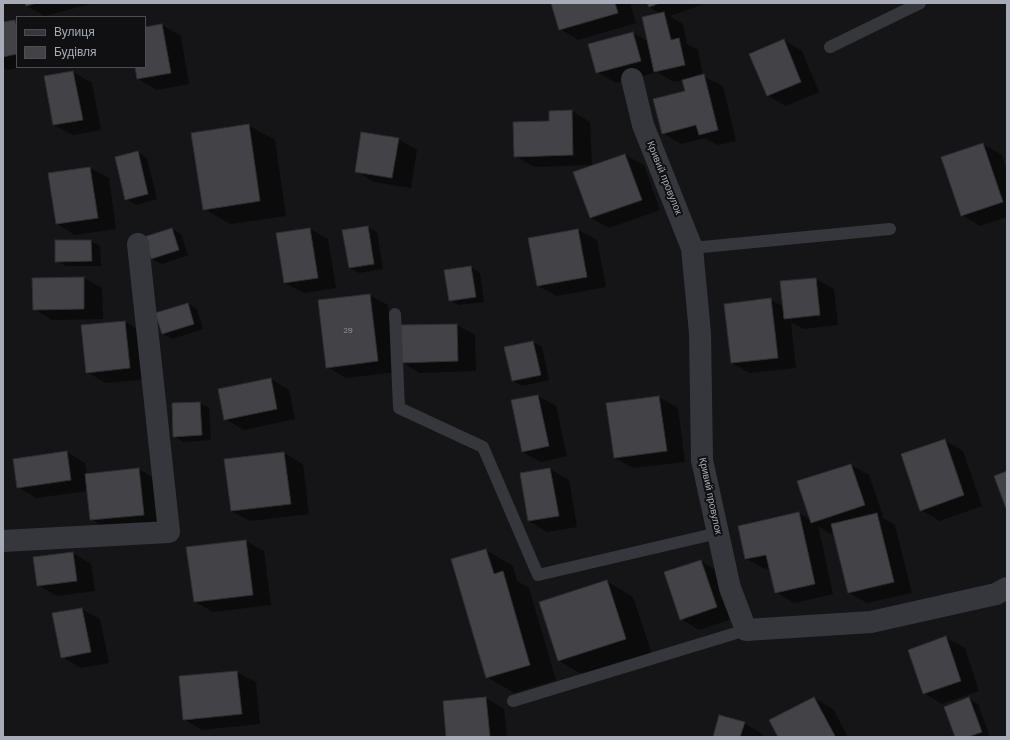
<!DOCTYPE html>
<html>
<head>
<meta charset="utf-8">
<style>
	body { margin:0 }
	#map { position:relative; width:1010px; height:740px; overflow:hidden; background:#151517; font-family:"DM Sans",sans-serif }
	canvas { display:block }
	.frame { position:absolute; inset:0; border:4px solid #a8acb6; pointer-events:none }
	.legend { position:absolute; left:16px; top:16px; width:130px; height:52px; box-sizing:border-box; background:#101012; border:1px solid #4d4e54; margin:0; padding:5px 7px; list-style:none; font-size:12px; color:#a8acb6 }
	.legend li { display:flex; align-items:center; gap:8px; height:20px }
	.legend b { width:20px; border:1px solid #4d4e54 }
</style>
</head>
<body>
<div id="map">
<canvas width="1010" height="740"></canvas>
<div class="frame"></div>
<ul class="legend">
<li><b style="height:5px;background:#36373c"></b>Вулиця</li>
<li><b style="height:11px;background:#424247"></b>Будівля</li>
</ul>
</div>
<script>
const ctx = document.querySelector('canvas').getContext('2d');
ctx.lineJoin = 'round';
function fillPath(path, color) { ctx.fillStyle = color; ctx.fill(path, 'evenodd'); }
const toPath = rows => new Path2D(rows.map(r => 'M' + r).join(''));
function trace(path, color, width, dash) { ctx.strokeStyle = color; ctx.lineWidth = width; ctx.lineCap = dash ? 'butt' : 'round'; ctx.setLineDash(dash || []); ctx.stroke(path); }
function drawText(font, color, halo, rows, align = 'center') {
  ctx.font = font + ' "DM Sans",sans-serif'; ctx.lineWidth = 4; ctx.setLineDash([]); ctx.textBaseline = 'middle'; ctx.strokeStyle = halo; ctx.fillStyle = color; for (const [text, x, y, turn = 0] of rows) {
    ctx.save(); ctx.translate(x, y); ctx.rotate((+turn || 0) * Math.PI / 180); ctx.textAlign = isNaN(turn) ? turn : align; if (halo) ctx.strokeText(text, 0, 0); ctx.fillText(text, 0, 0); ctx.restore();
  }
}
fillPath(toPath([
	[26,3,94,3,45,16,26,6],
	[552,3,630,3,636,23,578,40,560,29],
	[648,3,707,3,670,16,683,24,687,44,698,50,703,76,723,86,736,141,718,145,705,138,681,144,663,133,686,92,683,80,674,82,657,72,616,83,597,72,633,33,649,42,662,14,649,7],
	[15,21,17,22,17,67,23,67,7,70,3,67,3,23],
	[162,25,181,36,189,84,157,90,138,79,136,67,145,67,145,28],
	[784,40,802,51,819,92,786,106,768,96],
	[73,72,92,83,101,130,73,135,54,125],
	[572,111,590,122,592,165,534,167,515,156,550,122],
	[248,125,275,140,286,216,230,224,204,209],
	[398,139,417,150,411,188,374,182,356,171],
	[983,144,1002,155,1007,171,1007,217,980,226,962,215],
	[138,152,147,158,157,199,136,205,126,199],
	[625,155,644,165,660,210,609,228,591,218],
	[90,168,109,178,116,229,75,235,57,224,50,174],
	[368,227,377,232,383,269,359,273,350,268],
	[172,229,181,234,188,255,162,264,152,259,145,238],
	[310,229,328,239,336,288,304,293,285,283],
	[578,230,597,240,606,287,557,296,538,286,529,239],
	[91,241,100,246,101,266,66,266,56,261],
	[471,267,480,273,484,302,459,305,450,300],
	[84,278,102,288,103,319,52,320,34,309],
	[816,279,834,289,838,325,804,329,791,322,796,368,750,373,732,363,725,304,771,300,784,307],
	[369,295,388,305,396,372,346,378,327,367],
	[188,304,197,309,203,329,172,339,162,333],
	[125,322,144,333,148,379,106,383,87,372],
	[457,325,475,335,476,371,420,373,401,362],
	[532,342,542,347,549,380,522,386,513,381],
	[271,379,289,390,295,419,244,430,225,419],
	[538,396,556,406,567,456,541,462,522,452],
	[659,397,678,408,685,462,633,468,615,458,607,404],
	[200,403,209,408,211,440,183,442,174,436,173,404],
	[944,440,963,451,982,506,940,521,921,510],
	[67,452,85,463,87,475,139,469,157,480,162,525,109,530,91,519,88,491,36,498,18,487],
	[284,453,303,464,309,514,250,521,231,511],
	[851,465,869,475,883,516,881,517,895,525,912,593,867,603,849,593,834,532,831,534,818,526,833,594,794,603,776,592,770,568,765,569,746,559,799,513,812,521],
	[550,469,569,480,577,527,547,532,529,521],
	[246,541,264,551,271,605,213,612,194,601],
	[486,550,513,566,517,581,529,588,556,680,514,693,487,677],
	[73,553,91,564,95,591,57,596,38,585],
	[701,561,719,572,735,618,699,630,681,619],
	[607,581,633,597,652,654,585,676,559,661,540,603],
	[81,609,100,619,109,663,81,668,62,657],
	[946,638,965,648,979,691,942,704,924,693],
	[237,672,256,682,260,724,202,730,184,719,180,677],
	[486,698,504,709,507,737,447,737],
	[814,698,833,709,848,737,779,737],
	[969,699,978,704,990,737,956,737],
	[744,723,763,734,762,737,714,737]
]), '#0007');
const building = toPath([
	[25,3,37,3,26,6,25,3],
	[551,3,615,3,618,13,559,30,551,3],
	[647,3,660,3,649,7,647,3],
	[664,12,671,40,679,38,685,65,654,72,642,17,664,12],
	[15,20,17,28,17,54,3,57,3,22,15,20],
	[162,24,171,73,137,79,135,67,145,67,145,27,162,24],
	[633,32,641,61,596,73,588,44,633,32],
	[784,39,801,82,767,96,749,54,784,39],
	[73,71,83,120,53,125,44,76,73,71],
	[704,74,718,130,699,135,696,125,662,134,653,99,685,91,682,80,704,74],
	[572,110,573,155,514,157,513,122,549,121,549,111,572,110],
	[249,124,260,201,203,210,191,133,249,124],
	[361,132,399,138,392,178,355,172,361,132],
	[983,143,1003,202,961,216,941,157,983,143],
	[138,151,148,194,125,200,115,157,138,151],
	[625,154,642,200,590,218,573,172,625,154],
	[90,167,98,218,56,224,48,173,90,167],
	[368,226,374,264,349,268,342,230,368,226],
	[172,228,179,250,151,259,144,237,172,228],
	[310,228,318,278,284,283,276,233,310,228],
	[578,229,587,277,537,286,528,238,578,229],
	[55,240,91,240,92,261,55,262,55,240],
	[471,266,476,297,449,301,444,270,471,266],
	[84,277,84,309,33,310,32,278,84,277],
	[816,278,820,315,784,319,780,281,816,278],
	[370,294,378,361,326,368,318,300,370,294],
	[771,298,778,358,731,363,724,304,771,298],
	[188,303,194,324,162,334,155,313,188,303],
	[125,321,130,368,86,373,81,325,125,321],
	[457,324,458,361,400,363,399,325,457,324],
	[533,341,541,375,512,381,504,347,533,341],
	[271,378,277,409,224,420,218,389,271,378],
	[538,395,549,446,522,452,511,400,538,395],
	[659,396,667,451,614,458,606,403,659,396],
	[200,402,202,435,173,437,172,403,200,402],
	[945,439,964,495,920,511,901,454,945,439],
	[67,451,71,480,17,488,13,459,67,451],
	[284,452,291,504,231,511,224,459,284,452],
	[851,464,865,505,811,523,797,481,851,464],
	[139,468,144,515,90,520,85,474,139,468],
	[550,468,559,516,528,521,520,473,550,468],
	[1007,471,1007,511,994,476,1007,471],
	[799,512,815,584,775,593,766,555,745,559,738,526,799,512],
	[877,513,894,582,848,593,831,524,877,513],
	[246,540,253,595,194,602,186,547,246,540],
	[486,549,494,574,503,571,530,665,486,678,451,559,486,549],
	[73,552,77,581,37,586,33,557,73,552],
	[701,560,717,607,680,620,664,572,701,560],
	[607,580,626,639,558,661,539,602,607,580],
	[82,608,91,652,61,658,52,613,82,608],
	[946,636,961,681,923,694,908,650,946,636],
	[237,671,242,714,183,720,179,676,237,671],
	[486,697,490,737,446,737,443,701,486,697],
	[814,697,835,736,832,737,778,737,769,720,814,697],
	[969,697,982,732,968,737,955,737,944,707,969,697],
	[719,715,745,722,740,737,713,737,719,715]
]);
fillPath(building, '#424247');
trace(building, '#2f2f33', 1);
trace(toPath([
	[830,47,920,3],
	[692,248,890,229],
	[395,314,399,408,483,447,538,575,718,533],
	[513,701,746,630]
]), '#36373c', 12);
trace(toPath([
	[632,79,643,125,692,248,700,333,702,460,730,588,746,630,871,622,996,594,1007,588],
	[3,541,169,532,138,244]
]), '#36373c', 22);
drawText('8px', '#8e929a', null, [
	["29",348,331]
]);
drawText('10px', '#a8acb6', '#101012', [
	["Кривий провулок",664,178,68],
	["Кривий провулок",710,496,78]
]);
</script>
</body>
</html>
